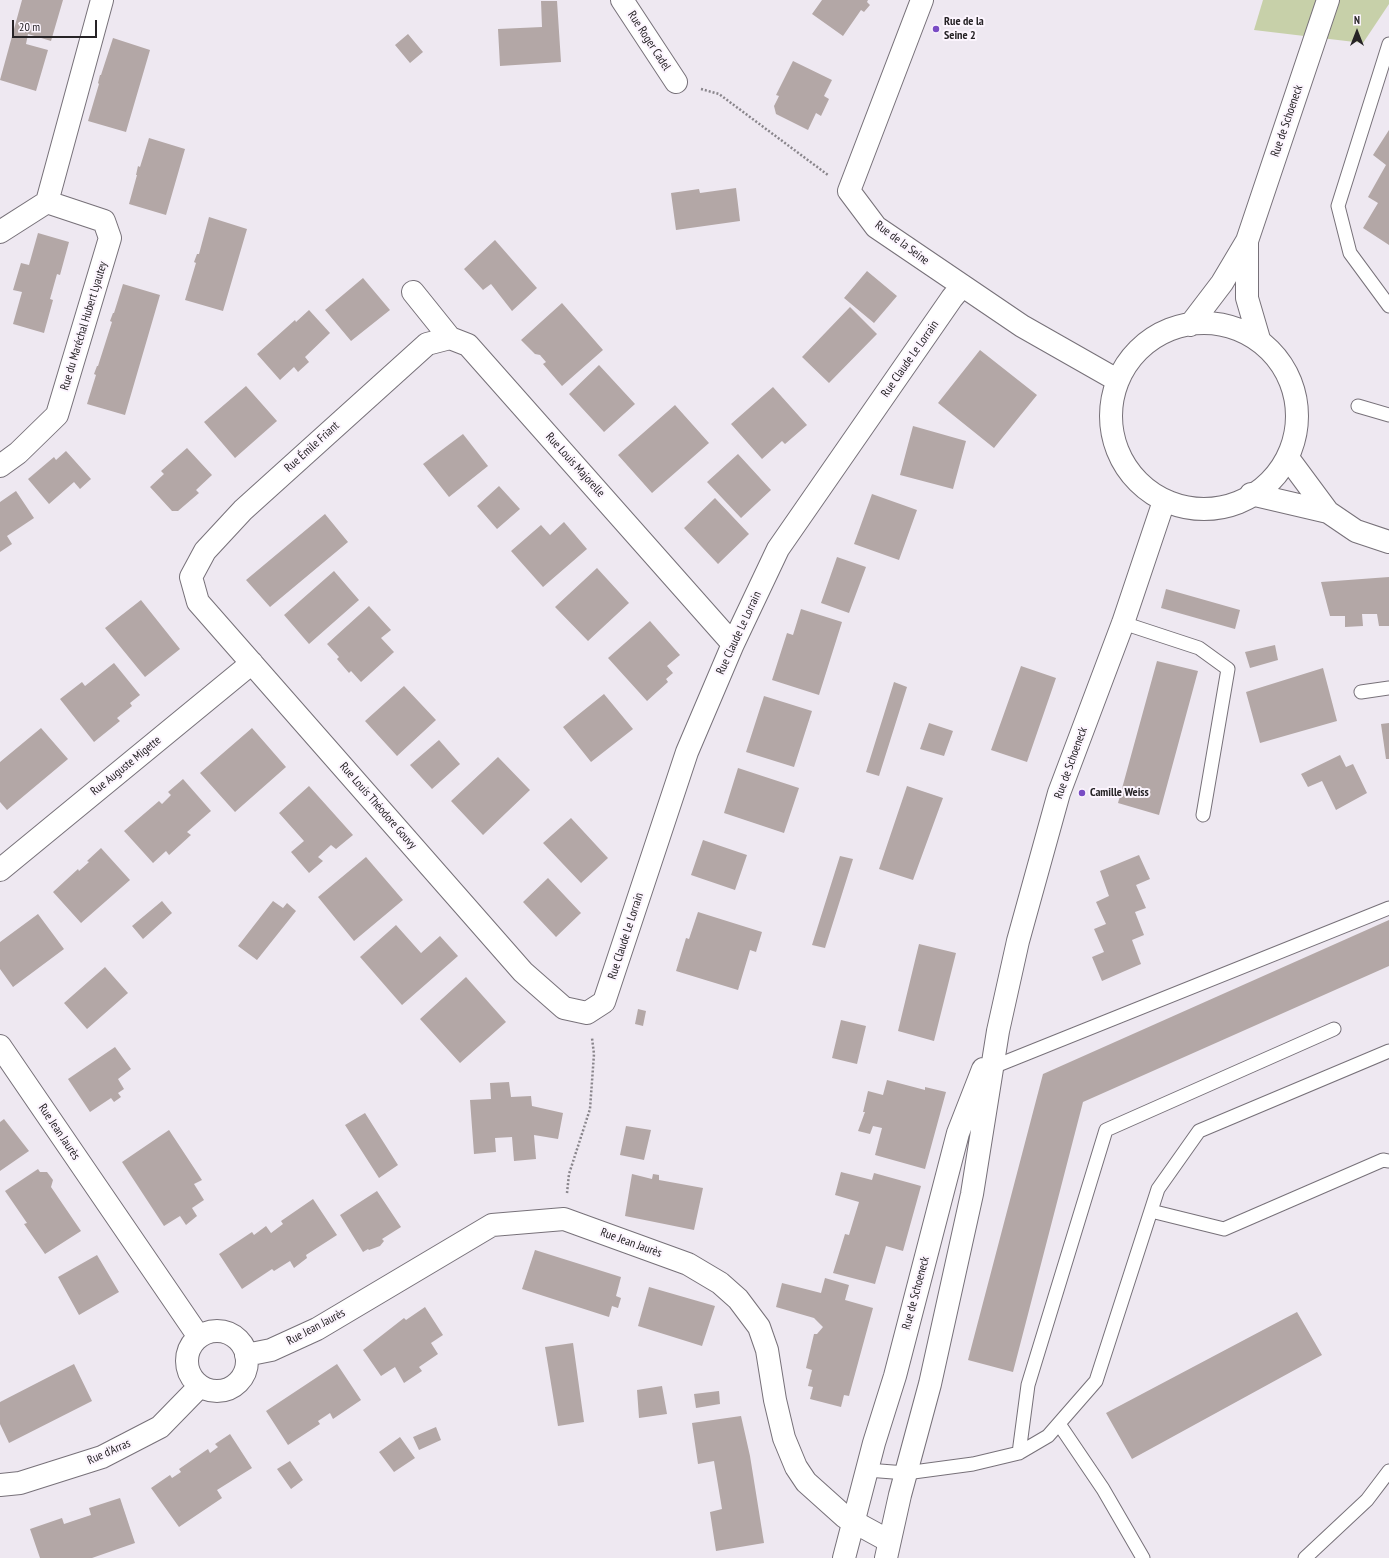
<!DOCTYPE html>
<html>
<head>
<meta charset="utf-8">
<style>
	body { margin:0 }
	#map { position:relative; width:1389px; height:1558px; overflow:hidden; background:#eee8f1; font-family:"PT Sans Narrow",sans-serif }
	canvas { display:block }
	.north { position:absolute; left:1337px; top:12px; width:40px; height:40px; -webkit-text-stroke:3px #fcf5fe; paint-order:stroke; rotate:0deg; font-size:11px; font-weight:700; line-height:16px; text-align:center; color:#262326 }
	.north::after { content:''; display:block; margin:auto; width:14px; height:18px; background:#262326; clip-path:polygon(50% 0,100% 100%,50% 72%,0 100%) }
	.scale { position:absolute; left:12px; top:20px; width:85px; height:18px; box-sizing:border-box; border:2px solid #262326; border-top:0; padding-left:5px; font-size:12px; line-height:14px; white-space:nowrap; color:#262326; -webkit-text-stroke:3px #fcf5fe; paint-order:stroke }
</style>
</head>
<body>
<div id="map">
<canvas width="1389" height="1558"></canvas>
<div class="north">N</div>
<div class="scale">20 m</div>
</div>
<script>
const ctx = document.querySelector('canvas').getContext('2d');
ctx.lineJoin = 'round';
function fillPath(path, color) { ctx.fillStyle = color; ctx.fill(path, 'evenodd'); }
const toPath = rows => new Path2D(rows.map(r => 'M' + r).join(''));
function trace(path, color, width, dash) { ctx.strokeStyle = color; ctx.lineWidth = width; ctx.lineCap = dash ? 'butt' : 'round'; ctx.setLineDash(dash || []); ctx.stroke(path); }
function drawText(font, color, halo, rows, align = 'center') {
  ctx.font = font + ' "PT Sans Narrow",sans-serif'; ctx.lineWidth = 4; ctx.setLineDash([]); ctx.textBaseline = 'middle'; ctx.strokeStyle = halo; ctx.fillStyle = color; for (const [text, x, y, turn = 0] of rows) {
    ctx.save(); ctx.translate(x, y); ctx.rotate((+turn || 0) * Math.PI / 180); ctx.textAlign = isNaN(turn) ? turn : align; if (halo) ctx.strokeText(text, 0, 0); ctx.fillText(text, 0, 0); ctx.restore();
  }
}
fillPath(toPath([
	[1263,0,1389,0,1389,4,1363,43,1254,30]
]), '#c7d0a9');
fillPath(toPath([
	[22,0,63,0,51,41,28,34,26,44,48,50,36,91,0,80],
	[822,0,868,0,867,2,870,5,864,12,861,10,843,36,812,14],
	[541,1,557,1,561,62,500,66,498,29,542,27],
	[408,34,423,52,410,63,395,45],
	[113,38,150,50,126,132,88,121,99,84,98,83,100,75,101,75],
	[793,61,832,80,824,96,829,99,821,116,816,113,808,130,776,114,774,106,779,96,776,95],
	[1389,130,1389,245,1363,228,1378,203,1368,197,1386,165,1373,155],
	[149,138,185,149,166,215,129,204,137,175,136,175,138,166,140,167],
	[736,188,740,221,676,230,671,193,699,189,700,193],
	[209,217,247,229,223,311,185,300,196,263,194,262,197,254,199,254],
	[38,233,69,242,60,275,57,274,50,299,53,300,44,333,13,324,22,292,13,290,21,263,29,265],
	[495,240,537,288,512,311,491,284,483,290,464,269],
	[867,271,897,296,874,323,844,298],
	[363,278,390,310,351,341,325,310],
	[123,284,160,295,125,415,87,404,96,375,94,374,97,366,98,366,112,322,110,321,113,313,114,313],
	[562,303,603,350,562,386,543,364,546,362,540,355,535,354,521,340],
	[850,307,877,334,829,383,802,357],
	[309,310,330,333,305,357,309,362,298,372,294,367,280,380,257,354,295,320,296,322],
	[980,350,1037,395,994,448,938,403],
	[599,365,635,404,604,432,569,394],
	[246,386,277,421,235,458,204,422],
	[773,387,807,425,785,444,782,441,762,459,731,424],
	[675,405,709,443,652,493,618,455],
	[913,426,966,441,953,489,900,475],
	[463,434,488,466,449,497,423,464],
	[187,448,212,475,196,490,199,493,178,511,172,511,150,487,164,474,161,471],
	[66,451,91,479,80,489,74,482,49,504,28,479,54,457,56,460],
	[738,454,771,490,741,518,707,482],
	[499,486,520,509,497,529,477,506],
	[16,491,34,518,7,536,12,544,0,552,0,502],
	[872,494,917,510,899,560,854,544],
	[715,498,749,534,718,564,684,528],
	[325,514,348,542,270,607,246,580],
	[564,522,587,549,543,587,511,551,541,525,550,535],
	[837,557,866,567,849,613,821,603],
	[597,568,629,603,588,641,555,607],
	[334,571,359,600,309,644,284,615],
	[1389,577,1389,626,1379,626,1377,614,1362,614,1363,626,1345,627,1345,616,1330,616,1321,582],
	[1166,589,1240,610,1235,629,1161,608],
	[141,600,180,649,145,677,105,628],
	[369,606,391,630,381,638,394,652,361,682,351,671,349,673,337,659,339,657,327,644],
	[801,609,842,622,819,695,772,680,787,633,793,635],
	[650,621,680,655,667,666,673,673,666,679,668,682,647,701,608,658],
	[1275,645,1278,660,1250,668,1245,652],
	[1157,661,1198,671,1159,815,1118,803],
	[114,663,140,695,130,703,132,706,117,718,120,721,94,742,60,699,82,682,85,686],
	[1021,666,1056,678,1027,762,991,750],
	[1323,668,1337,721,1260,743,1246,692],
	[894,682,907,687,879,776,866,772],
	[404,686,436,720,397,756,365,721],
	[604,694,633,729,591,762,563,727],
	[764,696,812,711,794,767,746,752],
	[929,723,953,731,944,756,920,749],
	[1389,723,1389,759,1386,759,1381,724],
	[41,728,68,759,7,810,0,802,0,762],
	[252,728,286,767,235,812,200,773],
	[439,740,460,764,432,789,410,765],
	[1340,755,1346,767,1353,764,1367,793,1336,810,1322,781,1308,787,1301,774],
	[498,757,530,790,483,835,451,801],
	[738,768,799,788,784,833,724,813],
	[183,779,211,811,187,832,191,835,169,855,166,851,153,863,124,831,159,801,162,804,171,795,168,792],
	[309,786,353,835,336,849,331,845,318,857,323,861,309,873,291,852,304,841,279,813],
	[907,786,943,798,913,880,879,869],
	[571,818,608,858,581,883,543,843],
	[703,840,747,855,735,890,691,875],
	[101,848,130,880,81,923,53,892,78,869,79,871,89,862,87,861],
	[1139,855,1150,879,1136,885,1146,908,1135,912,1144,935,1132,940,1141,964,1102,981,1092,957,1104,952,1094,929,1106,924,1096,902,1109,896,1100,871],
	[840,856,853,859,825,948,812,945],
	[366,857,403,900,354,941,318,897],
	[548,878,581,913,556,937,523,902],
	[162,901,172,913,143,939,132,926],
	[273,901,283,908,287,903,296,911,257,960,238,946],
	[698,912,762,932,756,952,750,950,738,990,676,971,686,938,689,939],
	[38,914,64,949,13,987,0,969,0,942],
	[1389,920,1389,966,1083,1102,1013,1372,968,1360,1043,1074],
	[396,925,421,953,440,936,458,956,402,1005,360,957],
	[919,944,956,953,934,1041,898,1031],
	[105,967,128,993,87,1029,64,1003],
	[466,977,506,1022,460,1063,420,1019],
	[638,1009,646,1011,643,1026,635,1024],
	[841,1020,866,1026,857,1064,832,1058],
	[115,1047,131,1069,118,1079,124,1089,118,1093,121,1097,114,1102,111,1098,90,1112,68,1079],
	[887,1080,925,1090,925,1087,946,1092,925,1169,875,1155,882,1128,873,1126,870,1134,858,1131,865,1112,863,1112,868,1091,883,1095],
	[509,1082,511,1097,531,1096,532,1106,563,1113,558,1139,534,1135,536,1159,514,1161,512,1137,495,1138,496,1152,474,1154,470,1100,491,1099,490,1083],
	[365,1113,398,1165,379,1178,345,1125],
	[4,1119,29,1151,0,1171,0,1122],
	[626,1126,651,1130,644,1160,620,1155],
	[169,1130,202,1180,194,1184,204,1200,192,1208,197,1216,186,1225,180,1216,164,1226,122,1162],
	[38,1169,40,1172,47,1172,53,1180,51,1187,81,1231,45,1254,24,1224,27,1223,5,1191],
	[841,1172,872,1180,874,1173,921,1186,903,1251,886,1246,875,1284,833,1273,845,1234,849,1235,859,1202,835,1195],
	[632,1174,652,1179,653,1174,659,1175,659,1180,703,1188,694,1230,625,1216],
	[377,1191,401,1227,382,1239,384,1241,380,1246,369,1250,368,1249,363,1252,340,1215],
	[313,1199,337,1235,306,1255,307,1258,294,1268,290,1261,274,1271,272,1269,242,1289,219,1254,252,1232,254,1235,266,1226,271,1233,283,1224,281,1221],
	[535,1250,621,1277,616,1296,621,1298,618,1308,612,1306,609,1317,522,1289],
	[97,1255,119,1292,79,1315,58,1277],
	[825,1278,849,1285,845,1300,873,1308,849,1396,844,1395,841,1407,810,1399,813,1387,808,1386,812,1370,806,1368,814,1334,817,1334,823,1327,814,1318,776,1307,782,1283,821,1293],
	[649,1287,715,1306,702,1346,638,1326],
	[425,1307,443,1335,431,1343,438,1354,419,1367,422,1371,404,1383,395,1367,381,1376,363,1350,404,1318,406,1320],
	[1297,1312,1322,1355,1132,1459,1106,1413],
	[573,1343,584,1422,558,1426,545,1347],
	[74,1364,92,1401,9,1443,0,1424,0,1402],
	[337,1364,361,1400,333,1419,330,1413,318,1421,320,1424,288,1445,266,1411],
	[662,1386,667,1414,639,1418,637,1390],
	[719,1391,720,1404,696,1408,694,1394],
	[741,1416,750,1456,764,1543,716,1551,710,1512,722,1509,714,1461,698,1464,692,1423],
	[436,1427,441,1440,419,1450,413,1437],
	[230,1434,252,1468,217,1490,222,1498,179,1527,151,1488,170,1475,172,1478,181,1472,179,1469,208,1449,210,1453,218,1447,215,1444],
	[400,1437,415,1458,394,1472,379,1452],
	[290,1461,303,1480,291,1489,277,1469],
	[120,1498,135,1543,92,1558,40,1558,30,1529,62,1518,64,1524,91,1515,89,1508]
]), '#b3a7a6');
const service = toPath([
	[1389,44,1338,206,1350,253,1389,306],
	[1358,406,1389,415],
	[1123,623,1199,648,1228,669,1203,815],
	[1361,692,1389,688],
	[988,1069,1389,908],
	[1151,1211,1224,1229,1383,1160,1389,1161],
	[1059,1424,1103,1489,1143,1558],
	[1019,1453,1028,1385,1106,1130,1334,1029],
	[867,1470,906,1473,973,1464,1019,1453,1048,1436,1096,1381,1158,1189,1199,1131,1389,1051],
	[1305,1558,1367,1500,1389,1471]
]);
const minor = toPath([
	[622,0,676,82],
	[922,0,849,191,876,227,1022,326,1117,380],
	[47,202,102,0],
	[0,232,47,202,104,221,110,238,57,415,18,453,0,466],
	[413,292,450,338,468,345,733,644],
	[450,338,427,344,243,510,205,551,191,577,198,602,523,972,564,1008,587,1013,604,1002,687,752,733,644,778,549,952,298,962,286],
	[1288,458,1328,512,1356,531,1389,542],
	[1251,494,1328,512],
	[0,870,252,663],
	[0,1046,199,1337],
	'187 1361a30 30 0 1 1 60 0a30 30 0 1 1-60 0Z',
	[246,1355,271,1350,317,1329,492,1225,564,1219,688,1264,720,1283,738,1299,759,1327,767,1350,775,1400,784,1438,796,1467,806,1482,845,1517,889,1541],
	[0,1485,20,1483,102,1457,160,1427,200,1386]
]);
const secondary = toPath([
	[1247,241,1247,298,1259,339],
	'1111 416a93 93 0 1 1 186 0a93 93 0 1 1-186 0Z',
	[1190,325,1222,283,1247,241,1328,0],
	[844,1558,874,1443,895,1376,958,1133,983,1069],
	[886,1558,900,1495,930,1384,972,1194,998,1031,1018,941,1059,793,1123,623,1164,501]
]);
trace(service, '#777179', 15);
trace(minor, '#777179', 24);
trace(secondary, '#777179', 24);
trace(toPath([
	[701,89,719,94,828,175],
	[567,1193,569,1174,590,1109,594,1054,592,1038]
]), '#89858b', 2.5, [2, 2]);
trace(service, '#fff', 13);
trace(minor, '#fff', 22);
trace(secondary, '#fff', 22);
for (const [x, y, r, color] of [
	[936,29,4,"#794cc4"],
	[1082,793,4,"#794cc4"]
]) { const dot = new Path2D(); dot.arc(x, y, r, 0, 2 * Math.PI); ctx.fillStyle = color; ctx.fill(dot); trace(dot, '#fcf5fe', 1.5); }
drawText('bold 12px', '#262326', '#fcf5fe', [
	["Rue de la",944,22],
	["Seine 2",944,36],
	["Camille Weiss",1090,793]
], 'left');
drawText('12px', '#262326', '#fcf5fe', [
	["Rue Roger Cadel",649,41,57],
	["Rue de Schoeneck",1287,121,-71],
	["Rue de la Seine",902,243,37],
	["Rue du Maréchal Hubert Lyautey",84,326,-73],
	["Rue Claude Le Lorrain",910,359,-55],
	["Rue Émile Friant",312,447,-42],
	["Rue Louis Majorelle",575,465,48],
	["Rue Claude Le Lorrain",739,633,-65],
	["Rue de Schoeneck",1071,763,-70],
	["Rue Auguste Migette",126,766,-39],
	["Rue Louis Théodore Gouvy",378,806,49],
	["Rue Claude Le Lorrain",626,936,-72],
	["Rue Jean Jaurès",59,1132,56],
	["Rue Jean Jaurès",631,1243,20],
	["Rue de Schoeneck",916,1293,-75],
	["Rue Jean Jaurès",316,1327,-28],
	["Rue d'Arras",109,1452,-24]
]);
</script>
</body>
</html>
